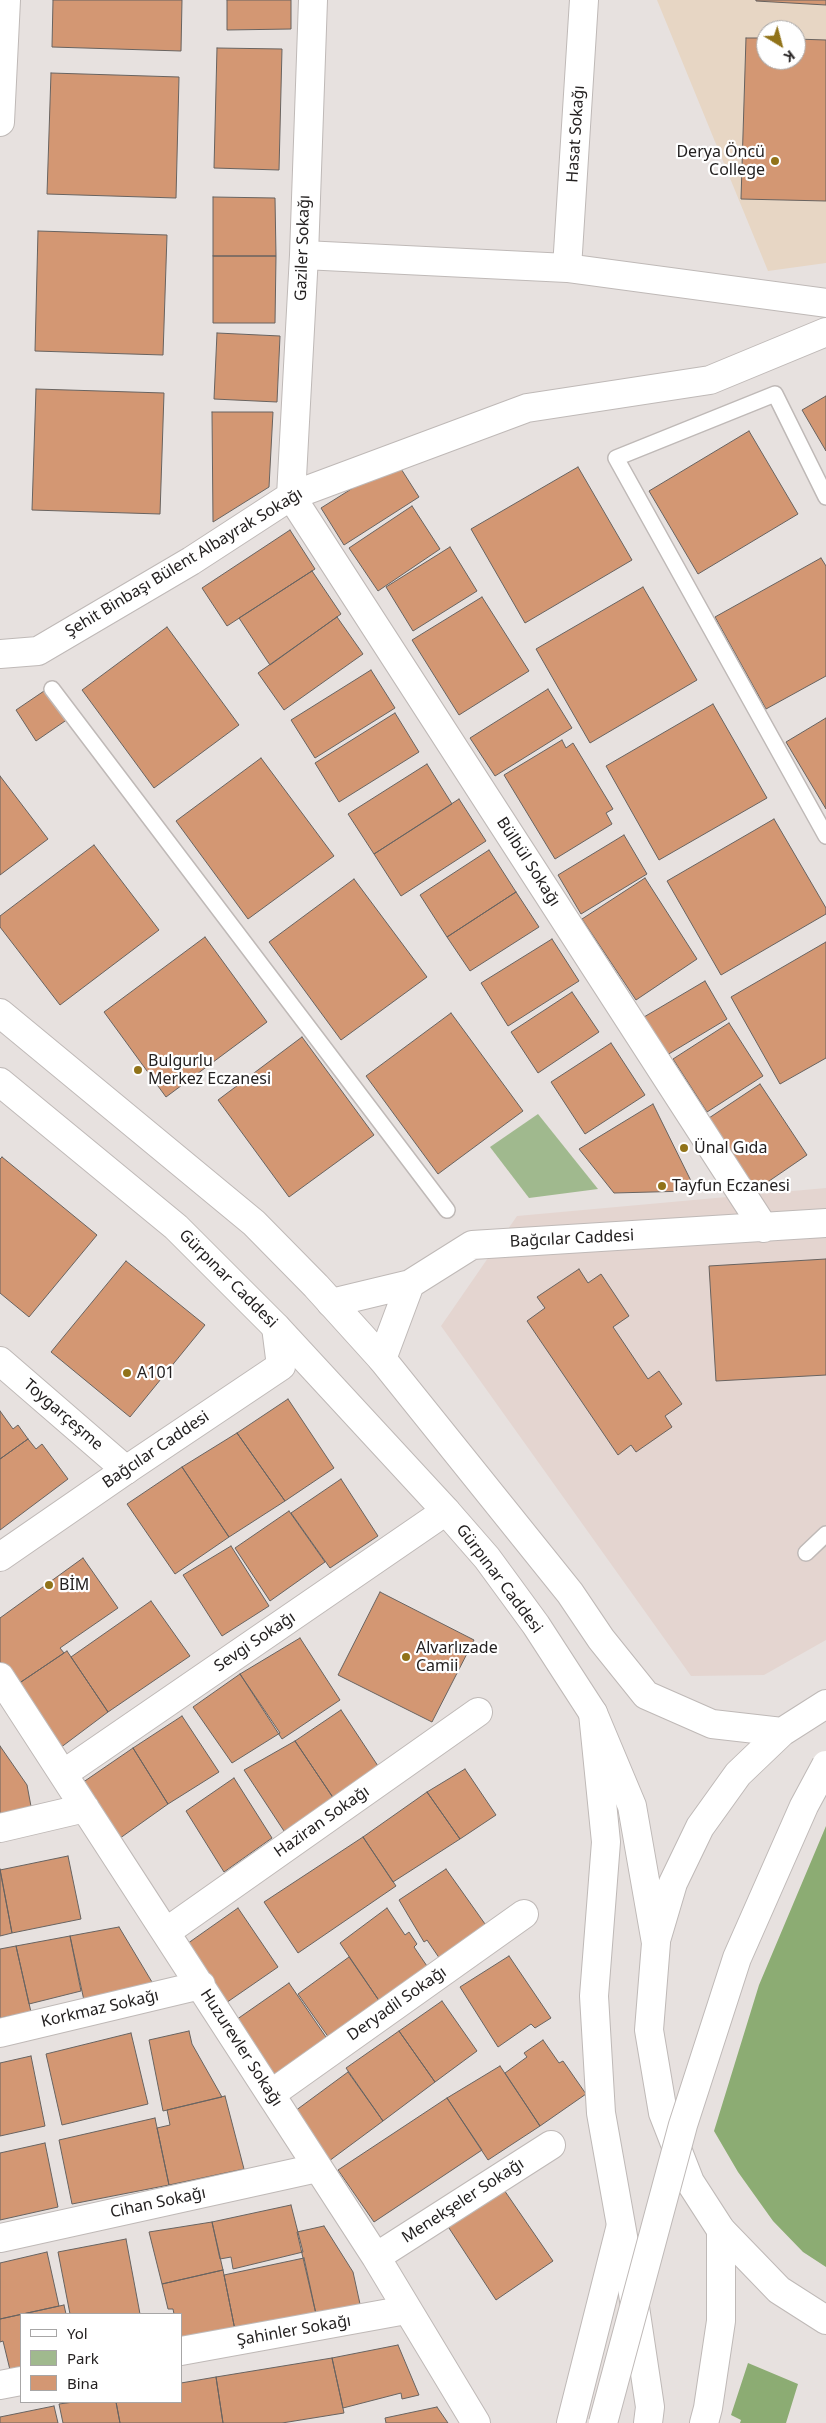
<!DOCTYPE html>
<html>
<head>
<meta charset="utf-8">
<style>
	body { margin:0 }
	#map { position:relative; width:826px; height:2423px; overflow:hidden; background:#e7e1df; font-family:"Noto Sans",sans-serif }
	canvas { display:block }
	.legend { position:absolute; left:20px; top:2313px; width:162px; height:90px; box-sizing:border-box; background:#fff; border:1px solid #a7a6a6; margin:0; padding:6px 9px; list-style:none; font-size:15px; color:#242121 }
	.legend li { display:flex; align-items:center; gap:10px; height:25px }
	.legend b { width:25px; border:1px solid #a7a6a6 }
	.north { position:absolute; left:756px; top:20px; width:50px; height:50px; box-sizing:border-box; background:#fff; border:1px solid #a7a6a6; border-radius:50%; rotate:143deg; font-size:14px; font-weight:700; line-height:20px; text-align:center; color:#242121 }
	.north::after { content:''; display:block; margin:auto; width:18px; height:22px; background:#917319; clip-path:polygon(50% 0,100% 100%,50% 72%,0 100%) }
</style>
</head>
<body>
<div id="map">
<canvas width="826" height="2423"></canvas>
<ul class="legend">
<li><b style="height:6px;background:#fff"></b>Yol</li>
<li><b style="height:14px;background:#a0b98e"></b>Park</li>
<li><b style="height:14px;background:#d39773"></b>Bina</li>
</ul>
<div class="north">K</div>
</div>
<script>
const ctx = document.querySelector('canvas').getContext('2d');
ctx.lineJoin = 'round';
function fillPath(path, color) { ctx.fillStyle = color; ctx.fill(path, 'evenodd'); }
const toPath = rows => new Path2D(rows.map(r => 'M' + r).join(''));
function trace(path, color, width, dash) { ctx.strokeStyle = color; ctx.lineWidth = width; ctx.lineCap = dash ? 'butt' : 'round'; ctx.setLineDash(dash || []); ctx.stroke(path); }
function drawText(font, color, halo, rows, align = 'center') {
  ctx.font = font + ' "Noto Sans",sans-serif'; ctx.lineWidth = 4.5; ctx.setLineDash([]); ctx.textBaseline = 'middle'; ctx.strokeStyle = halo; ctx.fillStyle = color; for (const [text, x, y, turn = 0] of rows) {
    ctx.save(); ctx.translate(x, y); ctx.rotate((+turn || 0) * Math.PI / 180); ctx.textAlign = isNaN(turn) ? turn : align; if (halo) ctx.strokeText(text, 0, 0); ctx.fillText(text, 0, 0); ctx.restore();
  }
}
fillPath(toPath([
	[826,1188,826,1640,764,1675,691,1676,441,1326,517,1216]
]), '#e4d5d0');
fillPath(toPath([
	[657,0,826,0,826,263,768,271],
	[766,30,796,30,796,60,766,60]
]), '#e7d6c4');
fillPath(toPath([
	[538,1114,598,1189,529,1198,490,1147]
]), '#a0b98e');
fillPath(toPath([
	[826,1826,826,2267,803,2252,773,2221,738,2172,714,2131,759,1985],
	[748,2363,798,2384,786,2423,740,2423,741,2420,731,2415]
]), '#8cac73');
const building = toPath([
	[53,0,182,0,181,51,52,47,53,0],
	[227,0,291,0,291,29,227,30,227,0],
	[756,0,826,0,826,5,756,1,756,0],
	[746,38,766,38,766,60,796,60,796,39,826,40,826,201,741,199,746,38],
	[217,48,282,49,279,170,214,168,217,48],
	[51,73,179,77,176,198,47,194,51,73],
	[213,197,275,198,276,256,213,256,213,197],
	[38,231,167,235,163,355,35,351,38,231],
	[213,256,276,256,275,323,213,323,213,256],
	[217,333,280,336,277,402,214,399,217,333],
	[36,389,164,393,160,514,32,510,36,389],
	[826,396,826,451,802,410,826,396],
	[212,412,273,412,269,487,213,522,212,412],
	[749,431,798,514,698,574,649,491,749,431],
	[396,461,419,497,344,545,321,508,396,461],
	[578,467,632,560,525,623,471,529,578,467],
	[412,506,440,549,378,591,349,548,412,506],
	[290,530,315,569,227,626,202,588,290,530],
	[450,547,477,591,413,631,386,587,450,547],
	[821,558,826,566,826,676,766,709,715,617,821,558],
	[312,571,341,614,270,665,239,618,312,571],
	[643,587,697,680,590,743,536,649,643,587],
	[482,597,529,671,459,715,412,640,482,597],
	[337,617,363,654,284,710,258,673,337,617],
	[167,627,239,725,154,788,82,690,167,627],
	[371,670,395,708,315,758,291,720,371,670],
	[47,689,68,719,36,741,16,710,47,689],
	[548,689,572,728,495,776,470,738,548,689],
	[713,704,767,798,659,860,606,766,713,704],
	[395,713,419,752,339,802,315,763,395,713],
	[826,718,826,809,786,742,826,718],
	[562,740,566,748,573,743,613,809,606,813,612,824,555,859,504,775,562,740],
	[261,758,334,856,248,919,176,821,261,758],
	[427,764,452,804,374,854,348,814,427,764],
	[0,776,48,839,0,875,0,776],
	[459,799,486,841,401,896,374,854,459,799],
	[774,819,826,908,826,914,721,975,667,881,774,819],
	[624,835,647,874,581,914,558,875,624,835],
	[94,845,159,930,60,1005,0,927,0,916,94,845],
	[489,850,516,892,447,937,420,895,489,850],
	[645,878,697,959,636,1000,582,919,645,878],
	[354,879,427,977,341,1040,269,942,354,879],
	[516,892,539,927,470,971,447,937,516,892],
	[205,937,267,1022,166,1097,104,1012,205,937],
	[552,939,579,981,508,1026,481,983,552,939],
	[826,942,826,1058,780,1084,731,997,826,942],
	[705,981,727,1019,667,1055,644,1017,705,981],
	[572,992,599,1032,538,1073,511,1032,572,992],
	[451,1013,523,1111,438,1174,366,1076,451,1013],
	[729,1023,763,1076,707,1112,673,1059,729,1023],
	[302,1037,374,1135,289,1197,218,1100,302,1037],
	[611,1043,645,1095,585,1134,551,1082,611,1043],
	[760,1084,807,1155,756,1190,709,1118,760,1084],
	[653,1104,695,1189,689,1191,614,1193,579,1149,653,1104],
	[2,1157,97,1235,29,1317,0,1293,0,1159,2,1157],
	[826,1259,826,1375,716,1381,709,1266,826,1259],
	[126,1261,205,1325,130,1417,51,1352,126,1261],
	[579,1269,588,1283,601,1274,629,1316,613,1327,648,1379,659,1371,682,1404,665,1416,672,1427,636,1452,631,1445,618,1455,527,1321,545,1308,537,1297,579,1269],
	[288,1399,334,1468,285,1501,237,1433,288,1399],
	[0,1411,13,1429,18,1425,28,1439,0,1459,0,1411],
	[237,1433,285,1501,229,1537,182,1467,237,1433],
	[28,1439,36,1449,42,1444,68,1479,0,1530,0,1459,28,1439],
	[182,1467,229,1537,175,1574,127,1504,182,1467],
	[341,1479,378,1536,330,1568,291,1513,341,1479],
	[289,1511,325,1562,270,1601,235,1548,289,1511],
	[231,1546,269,1606,222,1636,183,1575,231,1546],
	[83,1558,118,1608,60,1648,64,1653,15,1686,0,1664,0,1618,83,1558],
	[380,1592,474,1640,432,1722,338,1675,380,1592],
	[151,1601,190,1656,108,1712,71,1657,151,1601],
	[300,1638,340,1700,282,1739,240,1674,300,1638],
	[67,1651,108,1712,60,1748,15,1686,67,1651],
	[240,1674,280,1733,232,1763,193,1707,240,1674],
	[341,1710,380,1769,334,1799,295,1741,341,1710],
	[182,1716,219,1772,168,1804,133,1748,182,1716],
	[295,1741,334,1799,284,1831,244,1770,295,1741],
	[0,1746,27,1785,33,1817,0,1824,0,1746],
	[133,1748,168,1804,116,1841,79,1785,133,1748],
	[465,1769,496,1815,460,1839,427,1792,465,1769],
	[234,1778,272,1838,224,1872,186,1811,234,1778],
	[427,1792,460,1839,393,1882,363,1837,427,1792],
	[363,1837,396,1886,298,1953,264,1902,363,1837],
	[68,1856,81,1919,12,1933,0,1870,68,1856],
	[0,1869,12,1933,0,1936,0,1869],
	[446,1869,490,1931,442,1962,427,1940,424,1942,399,1900,446,1869],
	[238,1908,278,1967,223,2005,184,1946,238,1908],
	[387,1908,405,1935,409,1932,417,1944,414,1947,429,1969,380,2002,340,1943,387,1908],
	[119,1927,152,1982,150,1988,85,2005,70,1936,119,1927],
	[70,1936,81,1991,29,2004,16,1946,70,1936],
	[16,1946,31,2012,0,2018,0,1949,16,1946],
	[509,1956,551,2018,535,2028,531,2024,498,2047,460,1987,509,1956],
	[349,1957,380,2002,329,2038,298,1994,349,1957],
	[289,1983,328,2040,272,2079,233,2022,289,1983],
	[442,2001,477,2051,435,2082,399,2031,442,2001],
	[189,2031,192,2044,222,2097,163,2111,149,2040,189,2031],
	[399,2031,435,2082,383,2121,346,2068,399,2031],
	[131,2033,148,2104,62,2125,46,2054,131,2033],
	[543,2040,559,2063,563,2061,586,2094,540,2126,505,2073,527,2057,524,2053,543,2040],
	[31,2056,45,2126,0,2136,0,2063,31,2056],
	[500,2066,540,2126,488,2160,447,2098,500,2066],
	[348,2072,383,2121,329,2161,295,2111,348,2072],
	[225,2096,244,2169,169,2185,157,2128,170,2125,167,2110,225,2096],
	[447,2098,482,2150,374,2222,338,2170,447,2098],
	[155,2118,169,2185,72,2204,59,2140,155,2118],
	[45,2143,58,2207,0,2220,0,2153,45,2143],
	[502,2187,553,2261,496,2300,447,2225,502,2187],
	[291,2205,303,2252,233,2269,231,2257,220,2259,212,2222,291,2205],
	[212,2222,223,2270,162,2284,149,2232,212,2222],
	[324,2226,353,2272,360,2304,316,2314,297,2232,324,2226],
	[126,2239,140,2314,70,2314,58,2252,126,2239],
	[47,2252,59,2306,0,2319,0,2263,47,2252],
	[304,2258,316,2314,235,2330,224,2275,304,2258],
	[223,2270,235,2330,181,2338,181,2314,174,2314,173,2309,168,2309,162,2284,223,2270],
	[64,2305,66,2314,21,2314,21,2372,11,2374,3,2341,0,2342,0,2319,64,2305],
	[398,2345,419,2395,402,2399,401,2393,343,2408,332,2358,398,2345],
	[332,2358,344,2413,282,2423,223,2423,216,2377,332,2358],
	[216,2377,223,2423,120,2423,116,2402,181,2402,181,2383,216,2377],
	[74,2402,116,2402,120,2423,63,2423,59,2404,74,2402],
	[54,2406,58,2423,0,2423,0,2417,54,2406],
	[437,2407,448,2423,386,2423,385,2418,437,2407]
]);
fillPath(building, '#d39773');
trace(building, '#686360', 1);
const service = toPath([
	[826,497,775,394,616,458,826,836],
	[52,689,447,1210],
	[806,1553,826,1534]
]);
const minor = toPath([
	[313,0,304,255,291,496,764,1228],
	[0,122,6,0],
	[304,255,567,268,826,303],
	[567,268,584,0],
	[0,654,38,651,191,561,291,496,527,408,710,380,826,332],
	[331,1303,410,1284,472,1245,826,1223],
	[382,1359,410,1284],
	[0,1361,126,1470],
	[0,1677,376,2257,476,2423],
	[63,1774,446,1511],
	[0,1828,85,1808],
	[166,1932,478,1712],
	[0,2033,201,1985],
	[271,2094,524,1914],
	[0,2238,317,2168],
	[376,2257,551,2145],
	[181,2351,406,2310],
	[0,2385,21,2381],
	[571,2423,620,2229]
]);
const tertiary = toPath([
	[0,1557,126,1470,281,1366,276,1327]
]);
const primary = toPath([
	[0,1013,254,1223,316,1286,382,1359,570,1593,601,1639,646,1695,712,1724,782,1732],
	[0,1082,176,1227,276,1327,446,1511,487,1558,536,1625,593,1713,632,1806,656,1943,649,2030,663,2113,690,2182,721,2230,779,2290,826,2320],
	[657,1937,673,1883,700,1827,738,1774,782,1732,826,1704]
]);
const trunk = toPath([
	[593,1713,606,1842,594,1996,601,2113,632,2287,650,2407,648,2423],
	[704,2423,708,2408,721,2321,721,2230]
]);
trace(service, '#bfb9b7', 18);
trace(minor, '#bfb9b7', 30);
trace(tertiary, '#bfb9b7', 30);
trace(primary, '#bfb9b7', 30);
trace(trunk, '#bfb9b7', 30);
trace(service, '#fff', 15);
trace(minor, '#fff', 28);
trace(tertiary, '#fff', 28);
trace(primary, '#fff', 28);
trace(trunk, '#fff', 28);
const trunkBridge = toPath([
	[603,2423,683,2125,737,1958,804,1806,826,1765]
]);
trace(trunkBridge, '#bfb9b7', 30, []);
trace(trunkBridge, '#fff', 28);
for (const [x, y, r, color] of [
	[775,161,5,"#917319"],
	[138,1070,5,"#917319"],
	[684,1148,5,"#917319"],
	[662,1186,5,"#917319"],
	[127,1373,5,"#917319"],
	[49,1585,5,"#917319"],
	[406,1657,5,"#917319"]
]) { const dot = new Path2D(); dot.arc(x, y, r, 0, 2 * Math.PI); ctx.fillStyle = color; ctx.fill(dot); trace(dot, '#fff', 2); }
drawText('16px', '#242121', '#fff', [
	["Hasat Sokağı",576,134,-86],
	["Gaziler Sokağı",303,248,-88],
	["Şehit Binbaşı Bülent Albayrak Sokağı",184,563,-31],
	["Bülbül Sokağı",528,862,57],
	["Bağcılar Caddesi",572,1239,-3],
	["Gürpınar Caddesi",228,1279,45],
	["Toygarçeşme",63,1415,41],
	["Bağcılar Caddesi",156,1450,-34],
	["Gürpınar Caddesi",499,1579,53],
	["Sevgi Sokağı",255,1642,-34],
	["Haziran Sokağı",322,1822,-35],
	["Deryadil Sokağı",397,2004,-35],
	["Korkmaz Sokağı",100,2009,-13],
	["Huzurevler Sokağı",241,2048,57],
	["Menekşeler Sokağı",463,2201,-33],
	["Cihan Sokağı",158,2203,-12],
	["Şahinler Sokağı",294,2331,-10]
]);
drawText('16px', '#242121', '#fff', [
	["Derya Öncü",765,152,"right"],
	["College",765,170,"right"],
	["Bulgurlu",148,1061],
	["Merkez Eczanesi",148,1079],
	["Ünal Gıda",694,1148],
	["Tayfun Eczanesi",672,1186],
	["A101",137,1373],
	["BİM",59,1585],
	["Alvarlızade",416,1648],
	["Camii",416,1666]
], 'left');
</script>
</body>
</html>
